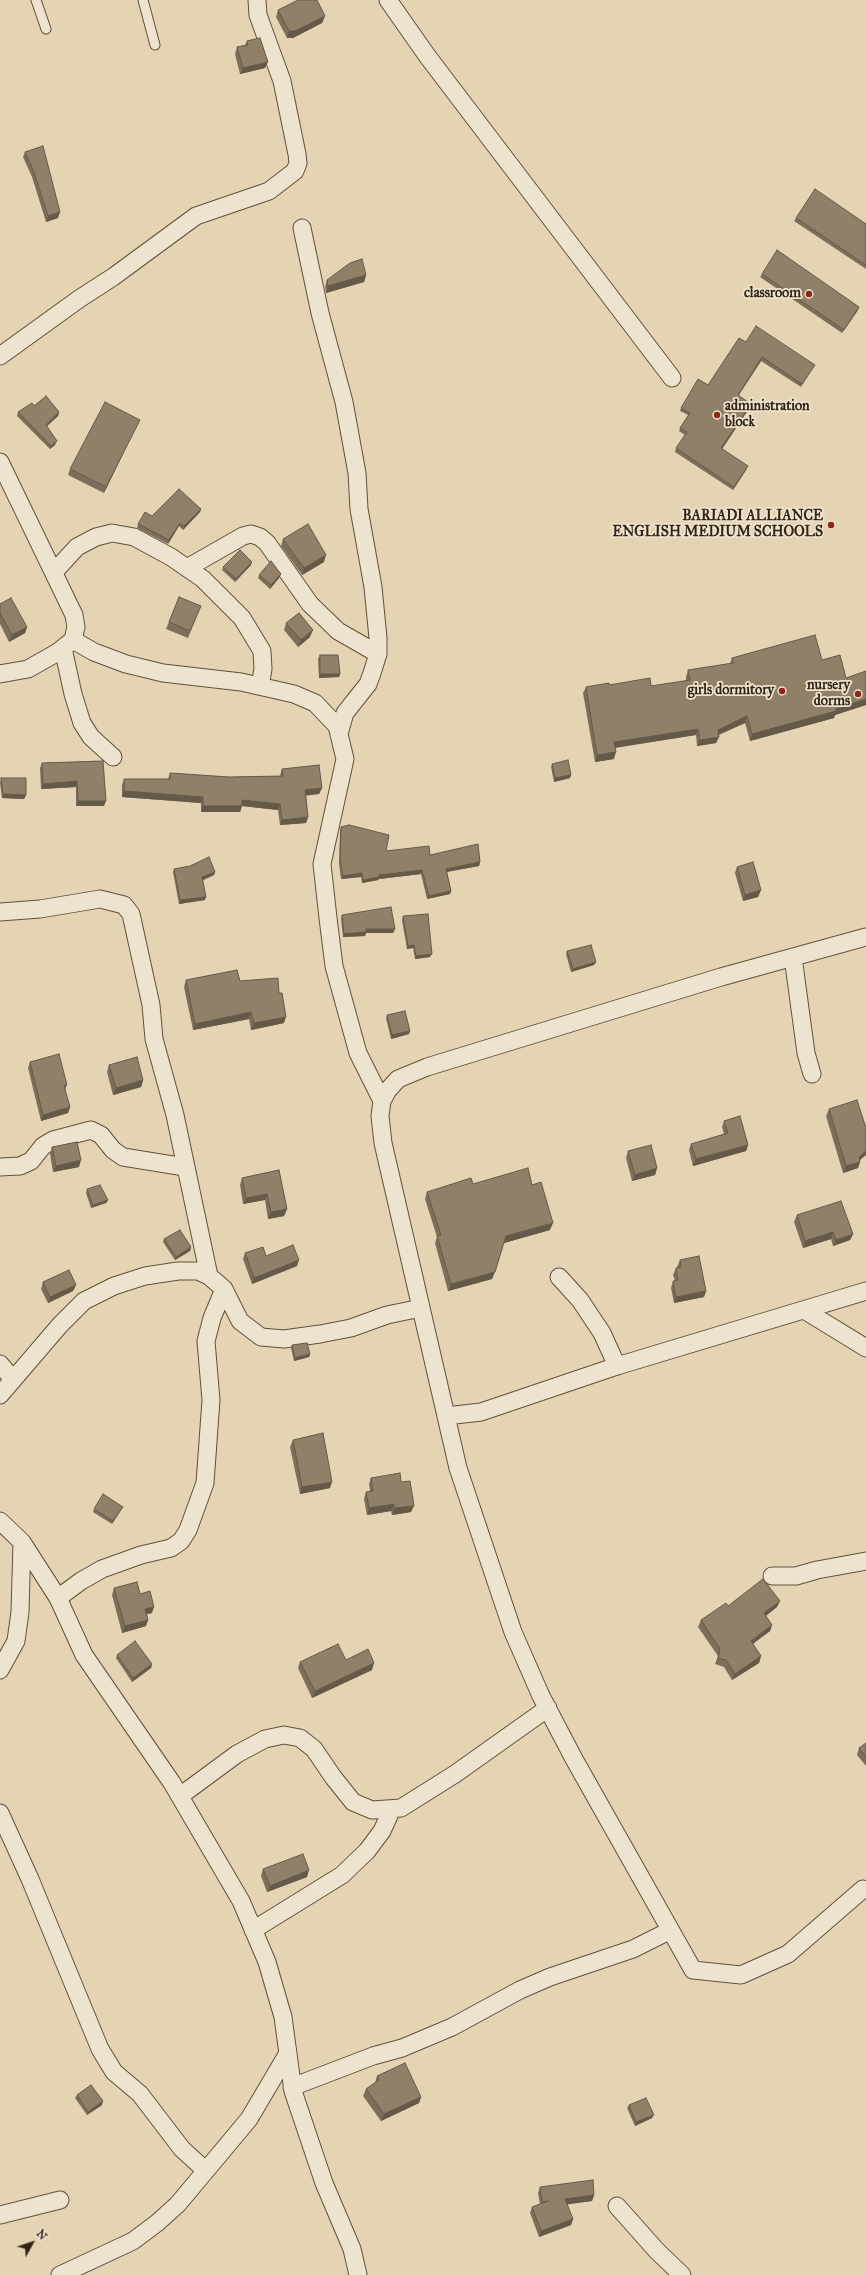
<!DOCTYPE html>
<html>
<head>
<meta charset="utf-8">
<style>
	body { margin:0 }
	#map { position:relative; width:866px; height:2275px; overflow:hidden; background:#e5d4b4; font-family:"IM FELL Great Primer",serif }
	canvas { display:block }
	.north { position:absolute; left:12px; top:2223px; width:40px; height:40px; -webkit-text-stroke:3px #eee3ce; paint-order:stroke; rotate:50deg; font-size:11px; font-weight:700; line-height:16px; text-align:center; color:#332413 }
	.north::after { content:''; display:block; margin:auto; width:14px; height:18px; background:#332413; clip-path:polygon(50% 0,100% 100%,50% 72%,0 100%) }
</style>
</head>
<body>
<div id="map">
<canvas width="866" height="2275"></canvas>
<div class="north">N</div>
</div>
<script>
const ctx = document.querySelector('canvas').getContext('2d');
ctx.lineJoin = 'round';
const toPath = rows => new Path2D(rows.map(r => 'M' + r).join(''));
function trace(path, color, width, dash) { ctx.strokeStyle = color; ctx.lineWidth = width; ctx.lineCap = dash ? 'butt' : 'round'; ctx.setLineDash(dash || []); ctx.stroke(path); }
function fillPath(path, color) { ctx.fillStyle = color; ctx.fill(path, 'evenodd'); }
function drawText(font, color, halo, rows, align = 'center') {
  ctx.font = font + ' "IM FELL Great Primer",serif'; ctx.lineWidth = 3.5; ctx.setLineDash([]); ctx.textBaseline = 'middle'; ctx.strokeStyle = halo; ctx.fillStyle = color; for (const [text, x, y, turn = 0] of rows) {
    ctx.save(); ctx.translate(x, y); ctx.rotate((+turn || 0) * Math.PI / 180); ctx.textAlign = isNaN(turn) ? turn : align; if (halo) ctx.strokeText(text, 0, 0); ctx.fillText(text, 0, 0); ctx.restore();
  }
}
const service = toPath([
	[36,0,46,29],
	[143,0,155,45]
]);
const minor = toPath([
	[388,0,428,57,672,378],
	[302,228,320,313,344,402,357,473,359,509,373,587,378,638,378,654,372,673,368,684,345,713,339,734],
	[0,356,79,299,113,277,196,216,269,191,295,171,298,163,297,154,282,81,258,15,257,0],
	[0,462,74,615,76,627,73,640,58,652,28,669,0,674],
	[187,568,243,536,251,534,260,537,267,543,310,604,338,631,378,654],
	[54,572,77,547,96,537,112,533,134,537,171,557,203,579,242,618,262,651,263,669,260,686],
	[73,640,94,652,126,664,163,673,241,682,294,694,315,703,337,726,345,759,322,864,328,918,334,966,358,1053,382,1101],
	[63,648,73,694,82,723,91,737,113,757],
	[0,912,40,909,100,899,124,905,131,914,151,1005,154,1039,175,1115,209,1276],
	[793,957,806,1053,812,1074],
	[0,1167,20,1166,31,1161,43,1146,53,1140,91,1130,101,1135,113,1150,123,1157,185,1167],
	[559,1277,580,1300,602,1333,617,1366],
	[804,1310,866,1348],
	[0,1364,13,1379],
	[0,1395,60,1325,84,1301,114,1286,145,1276,178,1271,198,1271,209,1276,224,1289,240,1321,261,1337,284,1339,320,1334,351,1328,387,1315,421,1308],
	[446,1416,481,1412,617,1366,866,1291],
	[0,1521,22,1542,58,1598,84,1655,172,1783,241,1901,267,1962,283,2017,293,2091,324,2183,352,2249,358,2275],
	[772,1576,796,1576,817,1570,866,1561],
	[58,1598,81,1581,102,1569,141,1555,171,1548,181,1541,188,1530,205,1483,211,1400,206,1341,212,1318,224,1289],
	[0,1670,16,1641,20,1612,22,1542],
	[180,1796,237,1754,265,1739,284,1735,300,1738,314,1749,333,1777,353,1802,372,1810,401,1808,455,1774,548,1708],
	[0,1813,30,1879,100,2049,114,2072,140,2094,182,2149,205,2170],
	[863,1889,788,1954,741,1975,693,1970,574,1759,541,1696,513,1632,458,1468,383,1143,380,1116,382,1101,388,1090,398,1079,427,1067,721,977,866,937],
	[253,1930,342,1875,367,1851,382,1831,392,1809],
	[292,2087,373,2056,402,2048,452,2027,520,1990,550,1977,633,1949,669,1931],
	[617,2206,657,2251,682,2275],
	[0,2215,60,2200],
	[60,2275,133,2241,157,2223,178,2204,249,2119,288,2053]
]);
trace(service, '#60503b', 11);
trace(minor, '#60503b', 19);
trace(service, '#eee3ce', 9);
trace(minor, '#eee3ce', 17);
fillPath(toPath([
	[278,10,325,16,322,23,293,38,287,38,276,17],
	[247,41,265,68,240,74,235,54,237,47,245,45],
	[25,152,58,218,46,222,32,177,23,157],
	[796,218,866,224,866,269,794,221],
	[762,274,858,310,842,333,760,277],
	[366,275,364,282,326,293,325,287,327,280],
	[746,342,815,365,813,368,801,387,761,361,738,395,750,407,722,449,746,470,733,490,675,452,676,448,685,435,679,431,680,428,688,415,680,411,681,408,708,385],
	[34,406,59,412,58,416,47,426,55,445,50,449,17,416,18,412],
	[137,425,104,493,68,475,70,469],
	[201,509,200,512,183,530,179,526,168,544,137,528,138,524,152,516],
	[283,539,324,562,302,575,281,546],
	[251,565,235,582,222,570,223,567],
	[281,574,279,578,270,589,258,578,259,575],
	[179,597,201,606,188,638,166,629],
	[0,604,27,627,25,633,9,642,0,624],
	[286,623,310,637,298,647,284,630],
	[320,655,340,674,339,677,319,678,318,659],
	[732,658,822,660,846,678,866,671,866,705,835,715,834,718,750,741,745,723,719,735,716,743,697,746,696,735,615,748,614,759,595,762,583,693,586,687,609,685,651,686,686,681,686,677,688,670,730,664],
	[103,761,104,806,76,806,76,787,41,789,40,768,42,763],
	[552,764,571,775,570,778,554,782,551,767],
	[282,769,322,788,319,794,306,795,308,817,306,823,280,825,278,810,242,806,240,812,201,812,201,803,122,797,122,785,124,779,168,779,170,773,229,777,281,776,280,775],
	[1,778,26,795,24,799,2,798,0,783],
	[341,827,386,851,430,855,480,862,479,866,447,872,451,891,450,894,427,899,421,874,379,879,378,880,362,883,361,877,341,879,339,863,340,830],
	[737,867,761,890,758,897,743,901,735,873],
	[174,869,215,872,214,875,203,880,205,900,179,904,173,872],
	[342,915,395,929,393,933,366,933,365,936,343,937,341,919],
	[403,916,430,957,415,959,413,948,407,949,402,920],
	[567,951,596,962,594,965,571,972,566,954],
	[186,980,240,981,279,993,284,1023,251,1030,249,1019,193,1030,184,987],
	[387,1015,409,1034,391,1039,386,1018],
	[30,1062,67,1085,65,1090,70,1107,68,1113,41,1121,28,1068],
	[109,1065,143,1080,141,1087,113,1095,107,1072],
	[829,1109,866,1128,866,1155,860,1160,858,1168,843,1173,826,1116],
	[724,1121,748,1145,746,1151,693,1166,689,1150,691,1144,724,1134,722,1127],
	[52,1147,79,1167,53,1172,50,1154],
	[628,1151,657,1168,655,1175,632,1181,626,1158],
	[279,1170,287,1209,284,1216,268,1219,265,1200,243,1204,240,1185,242,1178],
	[473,1184,532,1185,550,1230,504,1243,492,1279,448,1291,435,1243,437,1237,425,1199,427,1192],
	[87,1189,108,1200,106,1203,91,1208,86,1193],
	[797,1215,853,1234,850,1240,833,1246,831,1239,803,1248,794,1222],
	[164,1239,191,1247,190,1251,175,1260,163,1242],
	[245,1253,266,1256,297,1266,252,1284,243,1259],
	[680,1260,706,1291,704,1297,674,1303,671,1288,673,1281,675,1281,673,1275,676,1268,677,1268,677,1267],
	[43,1282,76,1285,73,1291,48,1303,41,1289],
	[292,1345,310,1354,309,1357,294,1361,291,1348],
	[293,1440,330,1488,300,1494,290,1447],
	[371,1478,401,1482,411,1512,392,1515,391,1511,367,1515,364,1499,366,1492,370,1491,369,1484],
	[123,1507,121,1510,112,1524,93,1512,94,1509],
	[114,1588,140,1594,152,1613,147,1614,148,1620,146,1626,122,1633,112,1595],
	[728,1606,777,1607,766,1616,772,1625,770,1631,753,1644,761,1656,759,1663,732,1680,724,1667,715,1664,718,1656,698,1627,701,1620],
	[117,1655,152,1664,151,1668,132,1682,116,1658],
	[346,1660,372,1670,312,1698,298,1668,300,1662],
	[866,1743,866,1766,857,1755,859,1748],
	[263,1869,307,1877,267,1892,261,1876],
	[377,2076,421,2097,419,2103,381,2121,363,2096,366,2089,375,2083],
	[77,2095,102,2105,87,2115,75,2098],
	[629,2105,652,2118,635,2126,627,2108],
	[540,2187,594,2195,592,2201,567,2204,573,2219,571,2225,539,2237,530,2213,532,2207,540,2204,538,2193]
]), '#7c6e59');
fillPath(toPath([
	[325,16,322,23,293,38,287,38,289,31],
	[268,62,265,68,240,74,243,68],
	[60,212,58,218,46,222,48,216],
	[366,275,364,282,326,293,328,286],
	[859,307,858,310,842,333,844,330],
	[762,357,761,361,737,398,738,395],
	[751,404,750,407,720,452,721,448],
	[59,412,58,416,45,428,46,425],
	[140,420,137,425,104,493,106,487],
	[57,441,55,445,50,449,51,446],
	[748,466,746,470,733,490,734,487],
	[201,509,200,512,183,530,184,526],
	[180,523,179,526,168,544,169,540],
	[326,555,324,562,302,575,304,568],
	[252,562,251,565,235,582,236,579],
	[281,574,279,578,270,589,271,585],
	[27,627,25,633,9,642,12,635],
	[313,630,310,637,298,647,301,640],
	[320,674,340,674,339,677,319,678],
	[866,699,866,705,835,715,834,718,750,741,752,734],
	[747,716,745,723,715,736,718,730],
	[698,729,696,735,612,748,614,742],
	[719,737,716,743,697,746,700,740],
	[616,752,614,759,595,762,597,755],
	[571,775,570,778,554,782,555,778],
	[77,781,76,787,41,789,43,784],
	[322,788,319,794,303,796,305,790],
	[124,791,203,797,201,803,122,797],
	[3,794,26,795,24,799,2,798],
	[242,800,280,804,278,810,242,806,240,812,201,812,203,806],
	[78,801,106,801,104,806,76,806],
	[308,817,306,823,280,825,282,820],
	[480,862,479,866,445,872,446,869],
	[422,870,421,874,379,879,378,880,362,883,363,880,379,875],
	[215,872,214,875,201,881,202,877],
	[362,873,361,877,341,879,343,876],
	[761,890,758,897,743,901,745,895],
	[451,891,450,894,427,899,429,896],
	[206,897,205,900,179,904,180,900],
	[366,929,395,929,393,933,366,933,365,936,343,937,344,934],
	[414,945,413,948,407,949,408,946],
	[432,954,430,957,415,959,416,956],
	[596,962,594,965,571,972,573,969],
	[251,1012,249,1019,193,1030,195,1024],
	[286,1017,284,1023,251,1030,254,1023],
	[410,1031,409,1034,391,1039,392,1035],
	[143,1080,141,1087,113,1095,116,1088],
	[70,1107,68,1113,41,1121,43,1115],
	[748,1145,746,1151,693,1166,696,1159],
	[866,1151,866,1155,857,1162,860,1162,858,1168,843,1173,846,1166],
	[81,1160,79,1167,53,1172,56,1166],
	[657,1168,655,1175,632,1181,635,1175],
	[267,1194,265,1200,243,1204,246,1198],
	[108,1200,106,1203,91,1208,93,1205],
	[287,1209,284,1216,268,1219,271,1212],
	[553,1223,550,1230,504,1243,506,1236],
	[833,1232,831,1239,803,1248,805,1241],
	[853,1234,850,1240,833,1246,836,1240],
	[191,1247,190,1251,175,1260,176,1257],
	[299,1260,297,1266,252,1284,254,1278],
	[495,1272,492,1279,448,1291,451,1284],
	[76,1285,73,1291,48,1303,50,1297],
	[706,1291,704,1297,674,1303,676,1297],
	[310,1354,309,1357,294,1361,295,1358],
	[332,1482,330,1488,300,1494,302,1487],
	[394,1504,391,1511,367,1515,369,1508],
	[414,1506,411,1512,392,1515,394,1508],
	[123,1507,121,1510,112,1524,113,1521],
	[780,1601,777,1607,761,1619,764,1613],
	[154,1607,152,1613,143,1615,145,1609],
	[148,1620,146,1626,122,1633,125,1626],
	[772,1625,770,1631,748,1647,751,1641],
	[761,1656,759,1663,732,1680,735,1674],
	[374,1663,372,1670,312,1698,315,1691],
	[152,1664,151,1668,132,1682,133,1678],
	[309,1870,307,1877,267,1892,270,1886],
	[421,2097,419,2103,381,2121,384,2114],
	[103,2101,102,2105,87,2115,88,2112],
	[654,2115,652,2118,635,2126,636,2122],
	[594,2195,592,2201,563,2205,565,2199],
	[573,2219,571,2225,539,2237,541,2231]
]), '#655a48');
const building = toPath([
	[298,0,317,0,325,16,295,31,289,31,278,10,298,0],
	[260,38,268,62,243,68,237,47,248,45,247,41,260,38],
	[43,146,60,212,48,216,34,172,25,152,43,146],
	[815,189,866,224,866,265,796,218,815,189],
	[777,250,859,307,844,330,762,274,777,250],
	[362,259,366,275,328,286,327,280,350,263,362,259],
	[756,326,815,365,802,384,762,357,738,395,751,404,721,448,748,466,734,487,676,448,687,432,680,428,690,413,681,408,698,379,708,385,739,338,746,342,756,326],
	[46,396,59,412,46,425,57,441,51,446,18,412,32,403,34,406,46,396],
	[105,402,140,420,106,487,70,469,105,402],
	[179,489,201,509,184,526,180,523,169,540,138,524,145,512,152,516,179,489],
	[308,524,326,555,304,568,283,539,308,524],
	[240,550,252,562,236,579,223,567,240,550],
	[271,561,281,574,271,585,259,575,271,561],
	[179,597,201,606,190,631,169,622,179,597],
	[11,598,27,627,12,635,0,613,0,604,11,598],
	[299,613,313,630,301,640,286,623,299,613],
	[815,635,822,660,840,655,846,678,866,671,866,699,836,709,836,711,752,734,747,716,718,730,719,737,700,740,698,729,614,742,616,752,597,755,586,687,609,683,609,685,650,678,651,686,690,680,688,670,733,663,732,658,815,635],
	[320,655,338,655,340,674,320,674,320,655],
	[568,760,571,775,555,778,552,764,568,760],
	[103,761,106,801,78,801,77,781,43,784,42,763,103,761],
	[319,765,322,788,305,790,308,817,282,820,280,804,242,800,242,806,203,806,203,797,124,791,124,779,170,779,170,773,229,777,283,776,282,769,319,765],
	[1,778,26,778,26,795,3,794,1,778],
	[349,825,389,835,386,851,429,846,430,855,478,844,480,862,446,869,451,891,429,896,422,870,379,875,379,877,363,880,362,873,343,876,340,859,341,827,349,825],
	[209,857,215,872,202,877,206,897,180,900,174,869,190,866,209,857],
	[753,862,761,890,745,895,737,867,753,862],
	[391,907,395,929,366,929,366,932,344,934,342,915,391,907],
	[428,914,432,954,416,956,414,945,408,946,403,916,428,914],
	[591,945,596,962,573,969,567,951,591,945],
	[237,970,240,981,278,978,279,993,282,993,286,1017,254,1023,251,1012,195,1024,186,980,237,970],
	[405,1011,410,1031,392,1035,387,1015,405,1011],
	[59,1054,67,1085,64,1086,70,1107,43,1115,30,1062,59,1054],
	[137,1057,143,1080,116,1088,109,1065,137,1057],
	[857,1100,866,1128,866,1151,859,1157,860,1162,846,1166,829,1109,857,1100],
	[740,1116,748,1145,696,1159,691,1144,728,1133,724,1121,740,1116],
	[77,1142,81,1160,56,1166,52,1147,77,1142],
	[651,1145,657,1168,635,1175,628,1151,651,1145],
	[528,1168,532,1185,541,1182,553,1223,506,1236,495,1272,451,1284,437,1236,441,1235,427,1192,471,1178,473,1184,528,1168],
	[279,1170,287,1209,271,1212,267,1194,246,1198,242,1178,279,1170],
	[100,1185,108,1200,93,1205,87,1189,100,1185],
	[841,1201,853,1234,836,1240,833,1232,805,1241,797,1215,841,1201],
	[180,1230,191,1247,176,1257,164,1239,180,1230],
	[293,1245,299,1260,254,1278,245,1253,263,1247,266,1256,293,1245],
	[699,1256,706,1291,676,1297,673,1281,678,1280,676,1268,681,1267,680,1260,699,1256],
	[69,1270,76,1285,50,1297,43,1282,69,1270],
	[307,1343,310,1354,295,1358,292,1345,307,1343],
	[323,1433,332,1482,302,1487,293,1440,323,1433],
	[400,1473,401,1482,410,1481,414,1506,394,1508,394,1504,369,1508,366,1492,373,1491,371,1478,400,1473],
	[103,1494,123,1507,113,1521,94,1509,103,1494],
	[763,1579,780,1601,764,1613,772,1625,751,1641,761,1656,735,1674,726,1660,718,1658,720,1649,701,1620,726,1603,728,1606,763,1579],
	[137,1582,140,1594,150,1591,154,1607,145,1609,148,1620,125,1626,114,1588,137,1582],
	[135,1641,152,1664,133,1678,117,1655,135,1641],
	[338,1644,346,1660,368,1649,374,1663,315,1691,300,1662,338,1644],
	[866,1743,866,1757,859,1748,866,1743],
	[303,1854,309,1870,270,1886,263,1869,303,1854],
	[405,2063,421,2097,384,2114,366,2089,379,2080,377,2076,405,2063],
	[91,2085,103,2101,88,2112,77,2095,91,2085],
	[646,2098,654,2115,636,2122,629,2105,646,2098],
	[593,2180,594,2195,565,2199,573,2219,541,2231,532,2207,548,2201,542,2202,540,2187,593,2180]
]);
fillPath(building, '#908067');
trace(building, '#655a48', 1);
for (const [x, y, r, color] of [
	[809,294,4,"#8f2418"],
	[717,415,4,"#8f2418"],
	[831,525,4,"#8f2418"],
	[782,691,4,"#8f2418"],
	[858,694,4,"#8f2418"]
]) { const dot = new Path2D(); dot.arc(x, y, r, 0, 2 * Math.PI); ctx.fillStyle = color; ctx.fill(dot); trace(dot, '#eee3ce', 1.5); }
drawText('bold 14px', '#332413', '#eee3ce', [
	["classroom",801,294],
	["administration",725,407,"left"],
	["block",725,423,"left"],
	["BARIADI ALLIANCE",823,517],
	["ENGLISH MEDIUM SCHOOLS",823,533],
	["nursery",850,686],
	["dorms",850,702],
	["girls dormitory",774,691]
], 'right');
</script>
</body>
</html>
